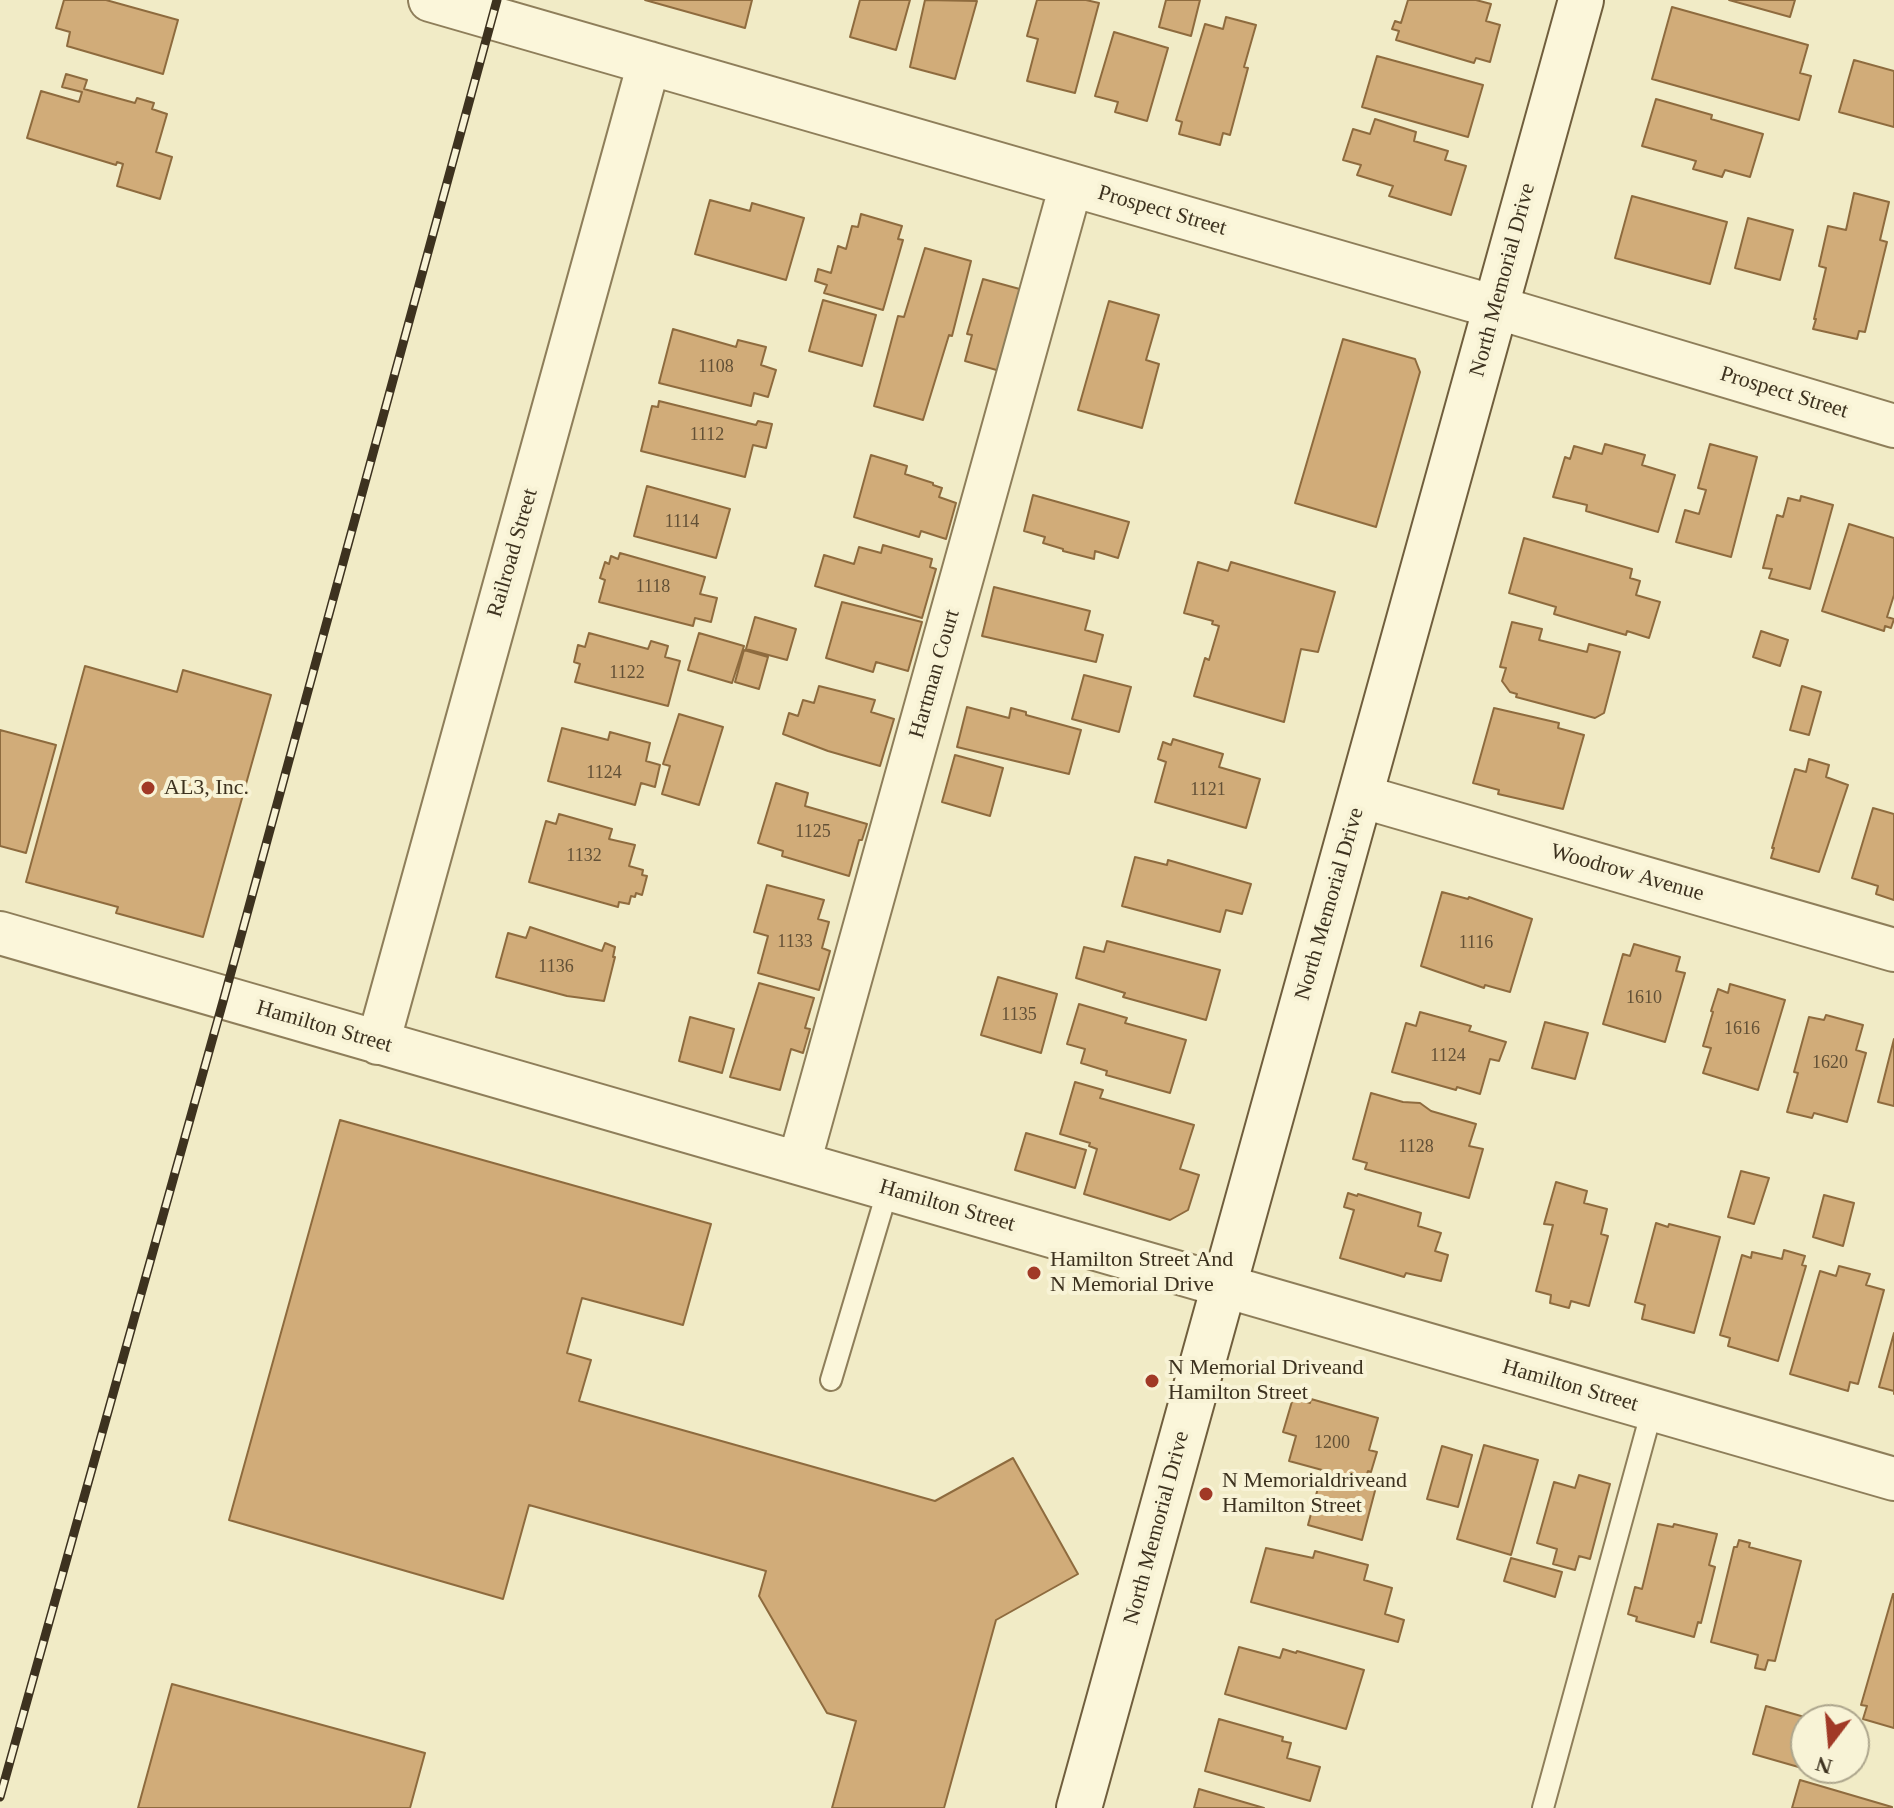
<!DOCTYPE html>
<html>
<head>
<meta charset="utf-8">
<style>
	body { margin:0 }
	#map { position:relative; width:1894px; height:1808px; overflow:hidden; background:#f1ebc6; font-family:Georgia,serif }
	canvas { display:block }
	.north { position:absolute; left:1790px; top:1704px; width:80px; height:80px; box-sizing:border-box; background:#f8f3d6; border:2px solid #ada68d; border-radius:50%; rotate:196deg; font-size:22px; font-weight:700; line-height:32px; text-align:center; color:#3d321f }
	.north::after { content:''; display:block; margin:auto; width:28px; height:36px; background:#a13926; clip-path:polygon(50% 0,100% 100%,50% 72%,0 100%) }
</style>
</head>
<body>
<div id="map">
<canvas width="1894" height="1808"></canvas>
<div class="north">N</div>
</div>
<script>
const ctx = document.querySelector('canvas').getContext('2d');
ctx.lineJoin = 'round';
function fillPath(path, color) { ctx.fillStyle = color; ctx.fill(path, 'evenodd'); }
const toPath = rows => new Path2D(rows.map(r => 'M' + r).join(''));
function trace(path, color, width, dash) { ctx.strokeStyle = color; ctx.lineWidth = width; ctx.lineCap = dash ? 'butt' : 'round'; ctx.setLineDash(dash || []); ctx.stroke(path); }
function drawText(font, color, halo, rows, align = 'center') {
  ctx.font = font + ' Georgia,serif'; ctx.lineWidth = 8; ctx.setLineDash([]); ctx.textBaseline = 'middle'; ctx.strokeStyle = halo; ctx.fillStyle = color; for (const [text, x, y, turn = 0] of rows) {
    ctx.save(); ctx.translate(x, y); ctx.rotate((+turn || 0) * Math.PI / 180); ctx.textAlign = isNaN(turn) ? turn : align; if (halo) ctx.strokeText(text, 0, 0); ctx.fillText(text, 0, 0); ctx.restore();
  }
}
const building = toPath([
	[64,0,106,0,178,20,163,74,67,46,70,32,56,28,64,0],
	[645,0,752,0,745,28,645,0],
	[860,0,910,0,896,50,850,37,860,0],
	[925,0,977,1,955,79,910,67,925,0],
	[1037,0,1086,0,1099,3,1075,93,1027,81,1038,39,1027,36,1037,0],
	[1166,0,1200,0,1191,36,1159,27,1166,0],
	[1408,0,1476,0,1491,4,1486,21,1500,25,1490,62,1476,58,1474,63,1396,40,1399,31,1392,29,1395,21,1401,23,1408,0],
	[1729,0,1795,0,1790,17,1729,0],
	[1672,7,1808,45,1800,73,1811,76,1799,120,1652,79,1672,7],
	[1226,17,1256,25,1244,67,1248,68,1230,135,1223,133,1220,145,1179,134,1182,122,1176,120,1205,24,1223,29,1226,17],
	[1114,32,1168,48,1147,121,1115,112,1118,102,1095,96,1114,32],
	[1377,56,1483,85,1468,137,1362,107,1377,56],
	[1854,60,1894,71,1894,127,1839,112,1854,60],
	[66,74,87,80,84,89,135,103,137,98,154,103,152,109,167,114,156,152,172,157,160,199,117,186,123,164,117,162,116,165,27,138,41,91,79,102,82,92,62,87,66,74],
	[1656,99,1712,115,1711,119,1763,134,1750,177,1725,170,1722,177,1693,169,1696,161,1642,146,1656,99],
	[1375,119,1416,132,1414,141,1448,151,1445,160,1466,166,1451,215,1389,196,1393,186,1357,175,1361,165,1343,160,1353,129,1370,134,1375,119],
	[1854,193,1889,202,1880,240,1887,242,1865,332,1859,331,1857,339,1813,329,1816,319,1814,319,1826,268,1819,266,1828,226,1846,230,1854,193],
	[1632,196,1727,222,1710,284,1615,258,1632,196],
	[710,200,750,211,752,203,804,218,786,280,695,254,710,200],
	[861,214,902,226,898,239,903,240,883,310,824,293,827,285,815,281,818,269,831,273,838,246,846,249,852,226,858,227,861,214],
	[1748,218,1793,230,1780,280,1735,268,1748,218],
	[925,248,971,261,952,336,949,335,923,420,874,406,898,316,904,317,925,248],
	[983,279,1027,291,1000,371,965,361,972,335,967,334,983,279],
	[823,300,876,315,862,366,809,351,823,300],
	[1109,301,1159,315,1146,360,1159,364,1142,428,1078,410,1109,301],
	[673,329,736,347,738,340,766,347,761,365,776,370,768,397,754,393,751,406,659,383,673,329],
	[1343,339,1415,359,1420,372,1376,527,1295,503,1343,339],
	[659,401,756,425,758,421,772,424,766,448,753,445,745,477,641,451,652,406,658,407,659,401],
	[1605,444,1645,455,1642,465,1675,475,1658,532,1586,511,1587,505,1553,497,1565,457,1570,459,1574,446,1602,454,1605,444],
	[1710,444,1757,457,1731,557,1676,542,1685,510,1699,514,1706,490,1698,488,1710,444],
	[871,455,907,466,905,474,933,483,933,485,942,488,939,497,956,503,946,539,921,531,919,537,854,517,871,455],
	[647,486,730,509,716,558,634,536,647,486],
	[1033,495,1129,522,1118,558,1095,551,1094,559,1063,551,1063,549,1043,543,1045,537,1024,531,1033,495],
	[1801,496,1833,505,1810,589,1769,578,1772,569,1763,568,1777,515,1783,517,1788,498,1800,501,1801,496],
	[1849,524,1894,538,1894,595,1887,617,1894,619,1891,628,1885,626,1884,631,1822,611,1849,524],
	[1524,538,1632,569,1630,578,1640,581,1636,595,1660,602,1649,638,1627,631,1626,635,1554,614,1556,607,1509,593,1524,538],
	[883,545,932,559,930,567,936,569,922,618,815,586,824,555,854,564,859,547,881,553,883,545],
	[620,553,705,577,700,594,717,598,711,622,695,618,693,626,599,602,605,580,600,578,605,562,609,564,611,556,618,559,620,553],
	[1198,562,1228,571,1231,562,1335,592,1318,652,1301,649,1284,722,1194,696,1205,658,1209,660,1219,626,1212,624,1213,621,1184,613,1198,562],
	[994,587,1090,611,1085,630,1103,635,1096,662,982,636,994,587],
	[842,602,922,622,908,671,876,662,873,672,826,658,842,602],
	[755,617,796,629,787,660,746,649,755,617],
	[1512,622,1542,629,1539,640,1587,652,1589,644,1620,652,1604,713,1595,718,1516,697,1517,694,1510,692,1502,681,1506,668,1500,667,1512,622],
	[1761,631,1788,640,1780,666,1753,657,1761,631],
	[589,633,648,649,651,641,668,646,665,657,680,661,668,706,575,682,580,664,574,662,578,645,585,647,589,633],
	[699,633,744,646,732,683,688,670,699,633],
	[744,650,768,657,759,689,735,682,744,650],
	[85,666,177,692,183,670,271,695,203,937,116,913,118,907,26,882,85,666],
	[1084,675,1131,687,1119,732,1072,719,1084,675],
	[819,686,875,700,871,712,894,719,880,766,828,751,783,734,789,713,798,716,803,700,814,703,819,686],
	[1802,686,1821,692,1809,735,1790,730,1802,686],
	[967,707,1009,718,1011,708,1026,712,1026,715,1081,730,1069,774,957,747,967,707],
	[1494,708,1559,723,1558,728,1584,735,1563,809,1498,794,1499,790,1473,783,1494,708],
	[679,714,723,727,699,805,662,794,670,766,663,764,679,714],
	[562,728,608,740,610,732,650,743,646,761,660,765,655,787,641,783,635,805,548,781,562,728],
	[0,730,56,745,26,853,0,846,0,730],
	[1173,739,1223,754,1219,767,1260,779,1246,828,1155,802,1166,762,1158,759,1163,742,1171,745,1173,739],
	[955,755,1003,768,990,816,942,802,955,755],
	[1809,759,1829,765,1826,777,1848,785,1819,872,1771,858,1774,848,1772,848,1795,769,1806,772,1809,759],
	[776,783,808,793,805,806,867,824,862,840,859,840,849,876,782,856,783,851,758,843,776,783],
	[1873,808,1894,814,1894,900,1876,894,1878,886,1852,878,1873,808],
	[559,814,612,829,609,839,635,845,629,866,643,870,642,875,647,876,642,895,636,893,635,897,631,896,629,904,619,902,618,907,529,882,546,821,556,824,559,814],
	[1135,857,1167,865,1168,860,1251,884,1242,914,1226,910,1220,932,1122,906,1135,857],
	[767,885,824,900,818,919,829,922,822,948,830,951,819,990,758,973,768,936,754,932,767,885],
	[1442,892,1468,899,1469,897,1532,919,1510,992,1485,985,1484,988,1421,966,1442,892],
	[530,927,602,951,605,943,615,947,613,957,615,957,604,1001,567,996,496,977,508,933,526,938,530,927],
	[1107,941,1220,970,1206,1020,1123,997,1125,993,1076,978,1084,947,1104,952,1107,941],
	[1634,944,1680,957,1676,971,1685,973,1665,1042,1603,1024,1623,954,1630,956,1634,944],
	[998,977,1057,994,1041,1053,981,1035,998,977],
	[759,983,814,998,805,1028,810,1029,803,1053,791,1049,780,1090,730,1077,759,983],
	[1730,984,1785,1000,1758,1090,1703,1073,1711,1048,1703,1046,1713,1012,1711,1011,1718,989,1728,993,1730,984],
	[1079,1004,1127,1018,1125,1023,1186,1040,1170,1093,1106,1075,1107,1071,1081,1063,1085,1049,1067,1044,1079,1004],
	[1420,1012,1471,1026,1469,1031,1506,1042,1499,1061,1490,1059,1480,1094,1457,1087,1456,1090,1392,1072,1406,1023,1416,1026,1420,1012],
	[1826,1015,1863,1025,1856,1050,1866,1053,1847,1122,1814,1113,1812,1118,1787,1112,1798,1073,1794,1072,1809,1017,1824,1020,1826,1015],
	[690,1017,734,1029,722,1073,679,1061,690,1017],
	[1545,1022,1588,1033,1575,1079,1532,1068,1545,1022],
	[1894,1039,1894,1106,1878,1102,1894,1039],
	[1075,1082,1103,1090,1100,1098,1194,1125,1180,1169,1199,1175,1188,1210,1170,1220,1084,1194,1097,1149,1089,1146,1090,1143,1060,1134,1075,1082],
	[1371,1093,1403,1102,1420,1103,1431,1111,1476,1124,1469,1146,1483,1149,1469,1198,1365,1169,1367,1163,1353,1159,1371,1093],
	[340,1120,711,1224,683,1325,582,1298,567,1353,591,1360,579,1401,935,1501,1013,1458,1078,1574,996,1620,944,1808,832,1808,856,1721,827,1713,759,1596,766,1571,529,1505,503,1599,229,1520,340,1120],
	[1026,1133,1086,1150,1075,1188,1015,1170,1026,1133],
	[1741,1171,1769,1178,1754,1224,1728,1217,1741,1171],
	[1556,1182,1587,1191,1584,1203,1607,1209,1601,1234,1608,1236,1589,1306,1571,1301,1569,1308,1550,1303,1551,1295,1536,1291,1553,1225,1544,1224,1556,1182],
	[1348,1193,1357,1196,1358,1194,1421,1213,1418,1226,1441,1233,1435,1251,1448,1255,1441,1281,1406,1273,1404,1277,1340,1258,1354,1210,1344,1207,1348,1193],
	[1824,1195,1854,1203,1843,1246,1813,1237,1824,1195],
	[1656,1223,1668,1227,1669,1224,1720,1237,1694,1333,1642,1319,1645,1305,1635,1302,1656,1223],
	[1784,1250,1805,1256,1802,1265,1806,1266,1778,1361,1728,1346,1730,1338,1720,1335,1742,1255,1751,1258,1752,1252,1782,1259,1784,1250],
	[1839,1266,1870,1274,1866,1285,1884,1290,1858,1384,1850,1382,1848,1391,1790,1374,1820,1271,1836,1276,1839,1266],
	[1894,1333,1894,1394,1894,1391,1879,1387,1894,1333],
	[1293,1398,1310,1403,1311,1399,1378,1418,1369,1450,1377,1452,1371,1472,1368,1471,1365,1479,1359,1478,1359,1480,1289,1461,1296,1436,1283,1432,1293,1398],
	[1484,1445,1538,1460,1511,1555,1457,1539,1484,1445],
	[1442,1446,1472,1455,1458,1507,1427,1499,1442,1446],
	[1322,1473,1376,1487,1362,1540,1308,1525,1322,1473],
	[1579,1475,1610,1484,1590,1559,1579,1556,1575,1570,1553,1564,1557,1549,1537,1543,1554,1482,1575,1488,1579,1475],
	[1658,1524,1673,1527,1674,1524,1717,1534,1709,1565,1715,1567,1701,1623,1698,1622,1694,1637,1636,1621,1637,1617,1628,1614,1635,1587,1642,1589,1658,1524],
	[1739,1540,1750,1543,1749,1547,1801,1561,1775,1661,1768,1660,1765,1670,1755,1668,1758,1655,1711,1642,1734,1547,1737,1547,1739,1540],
	[1266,1548,1313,1558,1315,1551,1368,1565,1364,1580,1392,1588,1385,1614,1404,1620,1398,1642,1251,1602,1266,1548],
	[1511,1558,1562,1572,1555,1597,1504,1581,1511,1558],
	[1893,1594,1894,1594,1894,1728,1863,1719,1867,1706,1861,1705,1893,1594],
	[1239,1647,1280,1658,1283,1649,1296,1653,1297,1651,1364,1670,1346,1729,1225,1694,1239,1647],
	[172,1684,425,1753,410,1808,138,1808,172,1684],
	[1766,1706,1815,1720,1806,1720,1806,1767,1802,1768,1753,1754,1766,1706],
	[1219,1719,1283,1737,1282,1741,1291,1743,1287,1758,1320,1767,1310,1801,1205,1771,1219,1719],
	[1800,1780,1892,1807,1892,1808,1792,1808,1800,1780],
	[1199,1789,1264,1808,1194,1808,1199,1789]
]);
fillPath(building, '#d1ac79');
trace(building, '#8e6b3e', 2);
const lane = toPath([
	[831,1380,888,1189],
	[1543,1808,1652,1410]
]);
const street = toPath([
	[430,0,1495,307,1894,426],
	[1360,796,1894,950],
	[0,933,1894,1479],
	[378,1043,649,63],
	[799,1163,1071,185]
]);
const secondary = toPath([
	[1079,1808,1581,0]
]);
trace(lane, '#8e7e5a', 24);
trace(street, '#8e7e5a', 46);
trace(secondary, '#705e3d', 48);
trace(lane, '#fbf6da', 20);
trace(street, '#fbf6da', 42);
trace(secondary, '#fbf6da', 44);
const rail = toPath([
	[0,1797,224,998,497,0]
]);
trace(rail, '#3d321f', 9);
trace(rail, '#f8f3d6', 6, [18]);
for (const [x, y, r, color] of [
	[148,788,8,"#a13926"],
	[1034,1273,8,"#a13926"],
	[1152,1381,8,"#a13926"],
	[1206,1494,8,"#a13926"]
]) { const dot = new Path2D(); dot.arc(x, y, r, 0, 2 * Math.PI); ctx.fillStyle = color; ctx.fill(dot); trace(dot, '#f8f3d6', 3); }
drawText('18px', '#625036', null, [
	["1108",716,367],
	["1112",707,435],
	["1114",682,522],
	["1118",653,587],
	["1122",627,673],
	["1124",604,773],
	["1121",1208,790],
	["1125",813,832],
	["1132",584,856],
	["1133",795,942],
	["1116",1476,943],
	["1136",556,967],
	["1610",1644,998],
	["1135",1019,1015],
	["1616",1742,1029],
	["1124",1448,1056],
	["1620",1830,1063],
	["1128",1416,1147],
	["1200",1332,1443]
]);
drawText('22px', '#3d321f', '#f8f3d6', [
	["Prospect Street",1162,211,16],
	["North Memorial Drive",1503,280,-75],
	["Prospect Street",1784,393,17],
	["Railroad Street",513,553,-74],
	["Hartman Court",935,674,-74],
	["Woodrow Avenue",1627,873,16],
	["North Memorial Drive",1330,904,-74],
	["Hamilton Street",324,1027,16],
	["Hamilton Street",947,1206,16],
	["Hamilton Street",1570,1386,16],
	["North Memorial Drive",1157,1528,-75]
]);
drawText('22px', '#3d321f', '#f8f3d6', [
	["AL3, Inc.",164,788],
	["Hamilton Street And",1050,1260],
	["N Memorial Drive",1050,1285],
	["N Memorial Driveand",1168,1368],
	["Hamilton Street",1168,1393],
	["N Memorialdriveand",1222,1481],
	["Hamilton Street",1222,1506]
], 'left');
</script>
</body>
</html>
